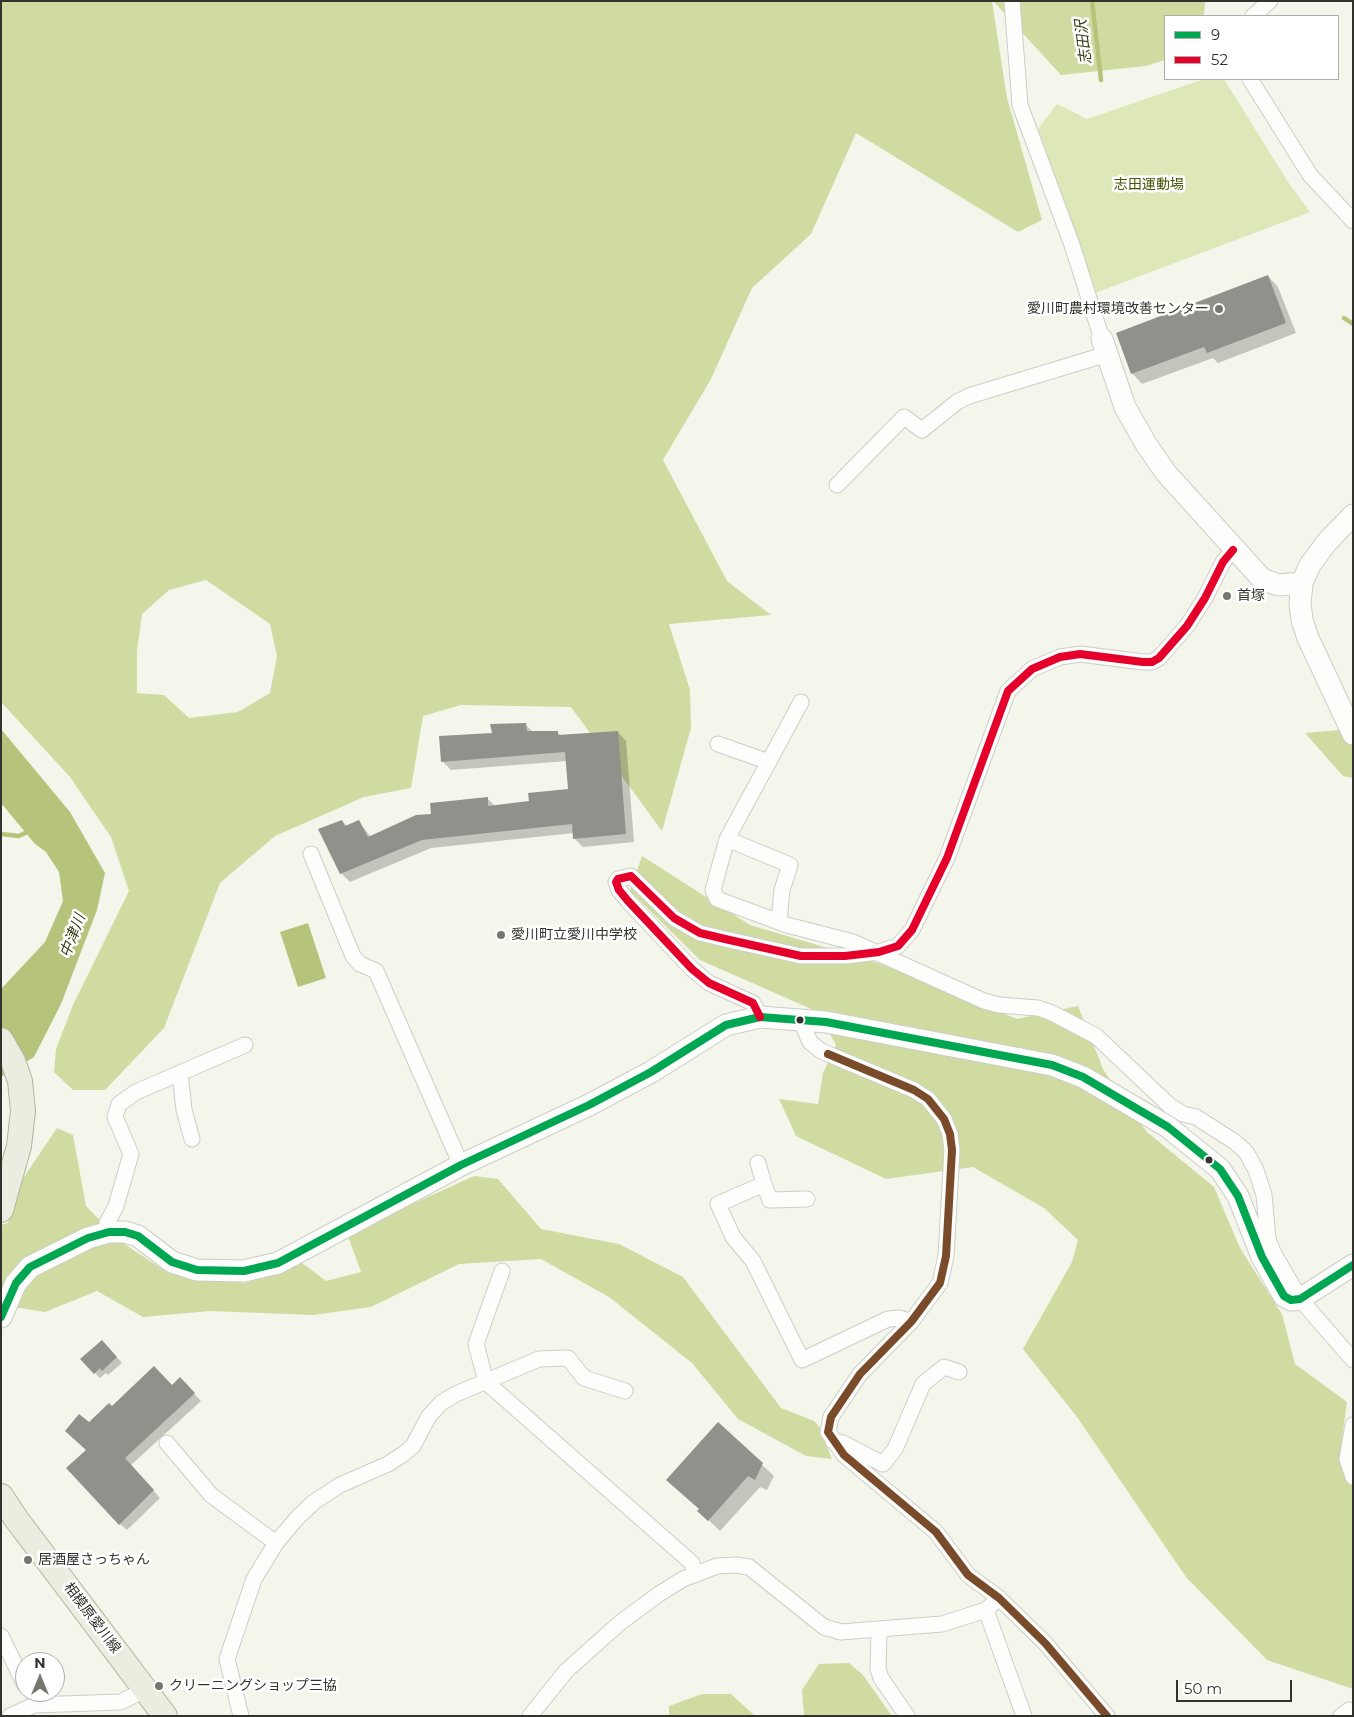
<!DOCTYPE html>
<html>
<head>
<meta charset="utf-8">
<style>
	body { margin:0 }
	#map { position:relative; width:1354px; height:1717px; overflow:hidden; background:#f4f6ec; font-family:Montserrat,sans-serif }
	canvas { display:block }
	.frame { position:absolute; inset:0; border:2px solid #31332c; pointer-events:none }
	.legend { position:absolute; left:1164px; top:15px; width:175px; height:65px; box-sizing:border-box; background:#fff; border:1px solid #adadab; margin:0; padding:6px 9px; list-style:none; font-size:15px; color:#31332c }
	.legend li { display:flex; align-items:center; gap:10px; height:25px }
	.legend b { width:25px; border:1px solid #adadab }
	.north { position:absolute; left:15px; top:1652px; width:50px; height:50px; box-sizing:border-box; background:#fff; border:1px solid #adadab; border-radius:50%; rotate:0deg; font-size:14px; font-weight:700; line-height:20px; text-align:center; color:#31332c }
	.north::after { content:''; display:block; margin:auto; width:18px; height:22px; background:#75776f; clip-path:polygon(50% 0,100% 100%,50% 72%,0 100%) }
	.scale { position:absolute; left:1176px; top:1680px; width:116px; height:22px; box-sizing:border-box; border:2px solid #31332c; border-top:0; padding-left:6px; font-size:15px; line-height:18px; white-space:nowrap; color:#31332c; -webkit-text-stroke:4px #fff; paint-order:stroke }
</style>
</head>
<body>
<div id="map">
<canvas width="1354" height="1717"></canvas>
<div class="frame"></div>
<ul class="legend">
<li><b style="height:6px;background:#00a651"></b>9</li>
<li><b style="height:6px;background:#e4002b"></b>52</li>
</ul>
<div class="north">N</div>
<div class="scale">50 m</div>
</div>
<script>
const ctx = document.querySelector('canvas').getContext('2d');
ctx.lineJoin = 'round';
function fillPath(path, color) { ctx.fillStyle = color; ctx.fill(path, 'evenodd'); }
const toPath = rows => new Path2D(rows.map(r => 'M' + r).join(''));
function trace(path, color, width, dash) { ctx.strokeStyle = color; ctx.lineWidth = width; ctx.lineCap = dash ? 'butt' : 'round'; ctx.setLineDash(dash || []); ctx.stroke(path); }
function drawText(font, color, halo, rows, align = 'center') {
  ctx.font = font + ' Montserrat,"Noto Sans JP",sans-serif'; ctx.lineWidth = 5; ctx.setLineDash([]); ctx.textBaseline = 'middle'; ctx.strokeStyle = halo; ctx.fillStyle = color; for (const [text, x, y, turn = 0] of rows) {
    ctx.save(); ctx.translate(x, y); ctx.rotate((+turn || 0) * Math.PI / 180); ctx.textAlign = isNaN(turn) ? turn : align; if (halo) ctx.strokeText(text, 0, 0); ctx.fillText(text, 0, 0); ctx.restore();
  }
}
fillPath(toPath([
	[1204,79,1224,79,1288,182,1310,212,1095,293,1038,129,1057,104,1087,119]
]), '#dde7b8');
fillPath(toPath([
	[1,1,992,1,1007,98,1042,220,1018,232,856,133,811,234,752,288,711,379,663,460,727,581,771,615,669,624,690,690,691,728,662,831,571,707,461,705,423,716,411,788,364,797,275,836,220,883,164,1028,105,1090,73,1090,54,1072,56,1049,73,1005,129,891,111,837,70,777,1,702],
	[206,580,270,624,277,656,270,693,238,712,189,718,164,695,137,693,137,651,142,614,169,590],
	[993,1,1205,1,1204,16,1165,16,1165,60,1146,66,1061,75],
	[1353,729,1353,778,1343,776,1305,733],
	[642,856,750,925,878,963,1017,1019,1078,1006,1104,1071,1147,1132,1214,1187,1240,1248,1282,1314,1295,1364,1347,1402,1339,1461,1353,1484,1353,1689,1267,1660,1186,1577,1077,1417,1023,1349,1072,1262,1078,1240,1044,1208,973,1167,886,1179,796,1136,779,1099,818,1104,823,1073,836,1045,818,1012,700,960,630,891],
	[57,1128,73,1135,86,1206,120,1241,168,1273,245,1283,302,1263,326,1281,361,1272,348,1236,359,1228,474,1176,498,1179,541,1229,619,1244,683,1277,781,1408,814,1421,820,1428,832,1459,806,1456,738,1419,692,1363,609,1297,541,1259,459,1264,371,1307,313,1315,210,1311,143,1317,97,1291,45,1312,1,1305,1,1225,8,1223,22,1180],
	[849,1663,863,1675,892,1716,804,1716,802,1690,819,1664],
	[702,1694,731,1694,755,1716,669,1716,669,1706]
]), '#cfdba0');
fillPath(toPath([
	[1,729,70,812,105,873,97,910,61,1004,34,1057,1,1077,1,989,45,942,63,901,59,872,46,852,35,844,1,803],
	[308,923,326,978,298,987,280,932]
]), '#b6c47b');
fillPath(toPath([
	[1268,276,1278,287,1296,333,1218,363,1213,358,1142,384,1132,373],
	[525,724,534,733,557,732,561,736,618,732,626,741,634,842,583,847,574,838,574,833,431,848,350,882,341,873,342,821,347,826,358,821,371,837,487,798,495,806,531,802,570,790,567,761,451,770,443,762,494,734],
	[108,1347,122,1363,108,1375,106,1373,100,1378,95,1373],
	[180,1379,201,1401,131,1465,160,1498,127,1530,120,1524,87,1450,111,1407,172,1386],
	[718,1424,774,1476,767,1490,760,1487,720,1531,699,1511]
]), '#0003');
trace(toPath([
	[1092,1,1101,80],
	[1344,318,1353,324],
	[1,834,19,836,31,830]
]), '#b6c47b', 4.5);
fillPath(toPath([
	[1268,275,1286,323,1207,353,1204,347,1131,374,1116,333],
	[526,723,527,731,558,731,558,735,618,731,626,834,573,839,572,824,422,840,340,874,318,829,342,820,345,826,359,820,368,837,416,815,431,814,430,803,488,797,488,806,529,801,528,793,568,789,565,752,441,762,439,736,492,733,490,724],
	[102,1340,117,1357,102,1371,100,1368,94,1374,80,1359],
	[154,1366,172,1385,180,1377,195,1393,125,1458,154,1490,119,1525,66,1468,86,1450,65,1431,79,1414,89,1422,109,1403,112,1406],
	[718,1422,763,1463,755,1480,748,1476,708,1521,697,1511,699,1509,666,1480]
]), '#90918b');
const street = toPath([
	[1012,1,1020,105,1072,245,1102,339],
	[1253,16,1270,1],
	[1250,79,1310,175,1353,221],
	[837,485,904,417,922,430,957,402,969,396,1107,354],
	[801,702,727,839,713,890,717,899,787,925,853,942,984,1001,999,1005,1038,1008,1052,1013,1096,1036,1170,1106,1183,1114,1196,1117,1235,1142,1246,1152,1256,1170,1264,1195,1268,1239,1273,1252,1300,1299,1353,1360],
	[718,744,769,762],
	[727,839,790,865,782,890,779,921],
	[311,854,353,956,360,964,376,971,461,1165],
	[760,1017,753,1003,709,983,692,969,628,901,619,890,616,882,618,879,631,876,674,918,700,933,725,939,801,956,845,956,879,952,898,946,912,930,947,858,1008,691,1032,669,1060,657,1080,654,1143,662,1152,662,1159,658,1187,626,1205,598,1223,562,1233,550],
	[800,1019,810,1042,821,1051,914,1090,928,1099,944,1119,950,1134,952,1150,946,1256,940,1283,911,1322,860,1374,831,1417,828,1432,844,1455,936,1532,968,1575,999,1598,1045,1643,1107,1716],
	[180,1073,184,1110,192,1139],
	[758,1163,764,1184,718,1204,733,1237,753,1261,802,1360,888,1319,900,1318,911,1322],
	[764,1184,770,1200,807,1199],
	[109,1232,107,1223,116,1206,131,1154,115,1117,119,1104,136,1092,245,1045],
	[502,1271,476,1344,486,1382,692,1563,695,1575],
	[1353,1425,1347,1459,1353,1477],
	[833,1441,843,1443,883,1464,895,1449,923,1384,944,1367,959,1372],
	[167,1443,211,1495,276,1543],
	[986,1610,1024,1716],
	[879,1631,878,1669,881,1678,907,1716],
	[1,1636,25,1685],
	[10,1716,34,1705,121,1702,146,1689],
	[241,1716,227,1659,254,1579,276,1543,298,1517,314,1502,340,1485,388,1464,402,1455,413,1446,429,1416,441,1403,456,1394,539,1359,568,1358,584,1378,625,1391],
	[530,1716,566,1671,621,1622,659,1594,683,1579,717,1566,736,1565,749,1567,824,1627,841,1632,942,1624,986,1610,999,1598],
	[1341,1716,1349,1710]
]);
const secondary = toPath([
	[1102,339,1125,407,1146,444,1166,473,1262,579,1278,585,1302,583],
	[1353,515,1327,542,1310,565,1302,583,1300,604,1302,620,1308,638,1353,734],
	[1,1317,16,1283,30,1267,88,1238,109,1232,125,1232,138,1236,172,1262,197,1270,244,1271,278,1263,461,1165,589,1105,651,1072,726,1025,760,1017,826,1022,1052,1065,1083,1077,1168,1127,1220,1169,1238,1196,1262,1257,1284,1296,1291,1300,1300,1299,1353,1265]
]);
const primary = toPath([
	[1,1040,13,1061,20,1081,23,1111,19,1146,1,1210],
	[1,1496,17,1520,165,1716]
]);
trace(street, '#cccec7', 17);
trace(secondary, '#cccec7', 23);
trace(primary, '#b0b59c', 26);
trace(street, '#fdfefc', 15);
trace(secondary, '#fdfefc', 21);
trace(primary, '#eaeddf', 24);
trace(toPath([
	[1,1317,16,1283,30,1267,88,1238,109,1232,125,1232,138,1236,172,1262,197,1270,244,1271,278,1263,461,1165,589,1105,651,1072,726,1025,760,1017,826,1022,1052,1065,1083,1077,1168,1127,1220,1169,1238,1196,1262,1257,1284,1296,1291,1300,1300,1299,1353,1265]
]), '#00a651', 8);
trace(toPath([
	[760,1017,753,1003,709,983,692,969,628,901,619,890,616,882,618,879,631,876,674,918,700,933,725,939,801,956,845,956,879,952,898,946,912,930,947,858,1008,691,1032,669,1060,657,1080,654,1143,662,1152,662,1159,658,1187,626,1205,598,1223,562,1233,550]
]), '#e4002b', 8);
trace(toPath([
	[828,1054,914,1090,928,1099,944,1119,950,1134,952,1150,946,1256,940,1283,911,1322,860,1374,831,1417,828,1432,844,1455,936,1532,968,1575,999,1598,1045,1643,1107,1716]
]), '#7a4b2a', 8);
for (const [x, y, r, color] of [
	[1219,309,5,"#75776f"],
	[1227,596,5,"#75776f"],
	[501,935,5,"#75776f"],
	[800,1020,4.5,"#31332c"],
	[1209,1160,4.5,"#31332c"],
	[28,1560,5,"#75776f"],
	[159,1686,5,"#75776f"]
]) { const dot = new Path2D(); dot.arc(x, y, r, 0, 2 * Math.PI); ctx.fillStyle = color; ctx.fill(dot); trace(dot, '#fff', 2); }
drawText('14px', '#475305', '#fff', [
	["志田運動場",1149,185]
]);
drawText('14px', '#31332c', '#fff', [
	["愛川町農村環境改善センター",1209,309,"right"],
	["首塚",1237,596],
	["愛川町立愛川中学校",511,935],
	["居酒屋さっちゃん",38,1560],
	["クリーニングショップ三協",169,1686]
], 'left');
drawText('14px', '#31332c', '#fff', [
	["相模原愛川線",92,1618,53]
]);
drawText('italic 15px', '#383f16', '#fff', [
	["志田沢",1084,42,-97],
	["中津川",73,936,-69]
]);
</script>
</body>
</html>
